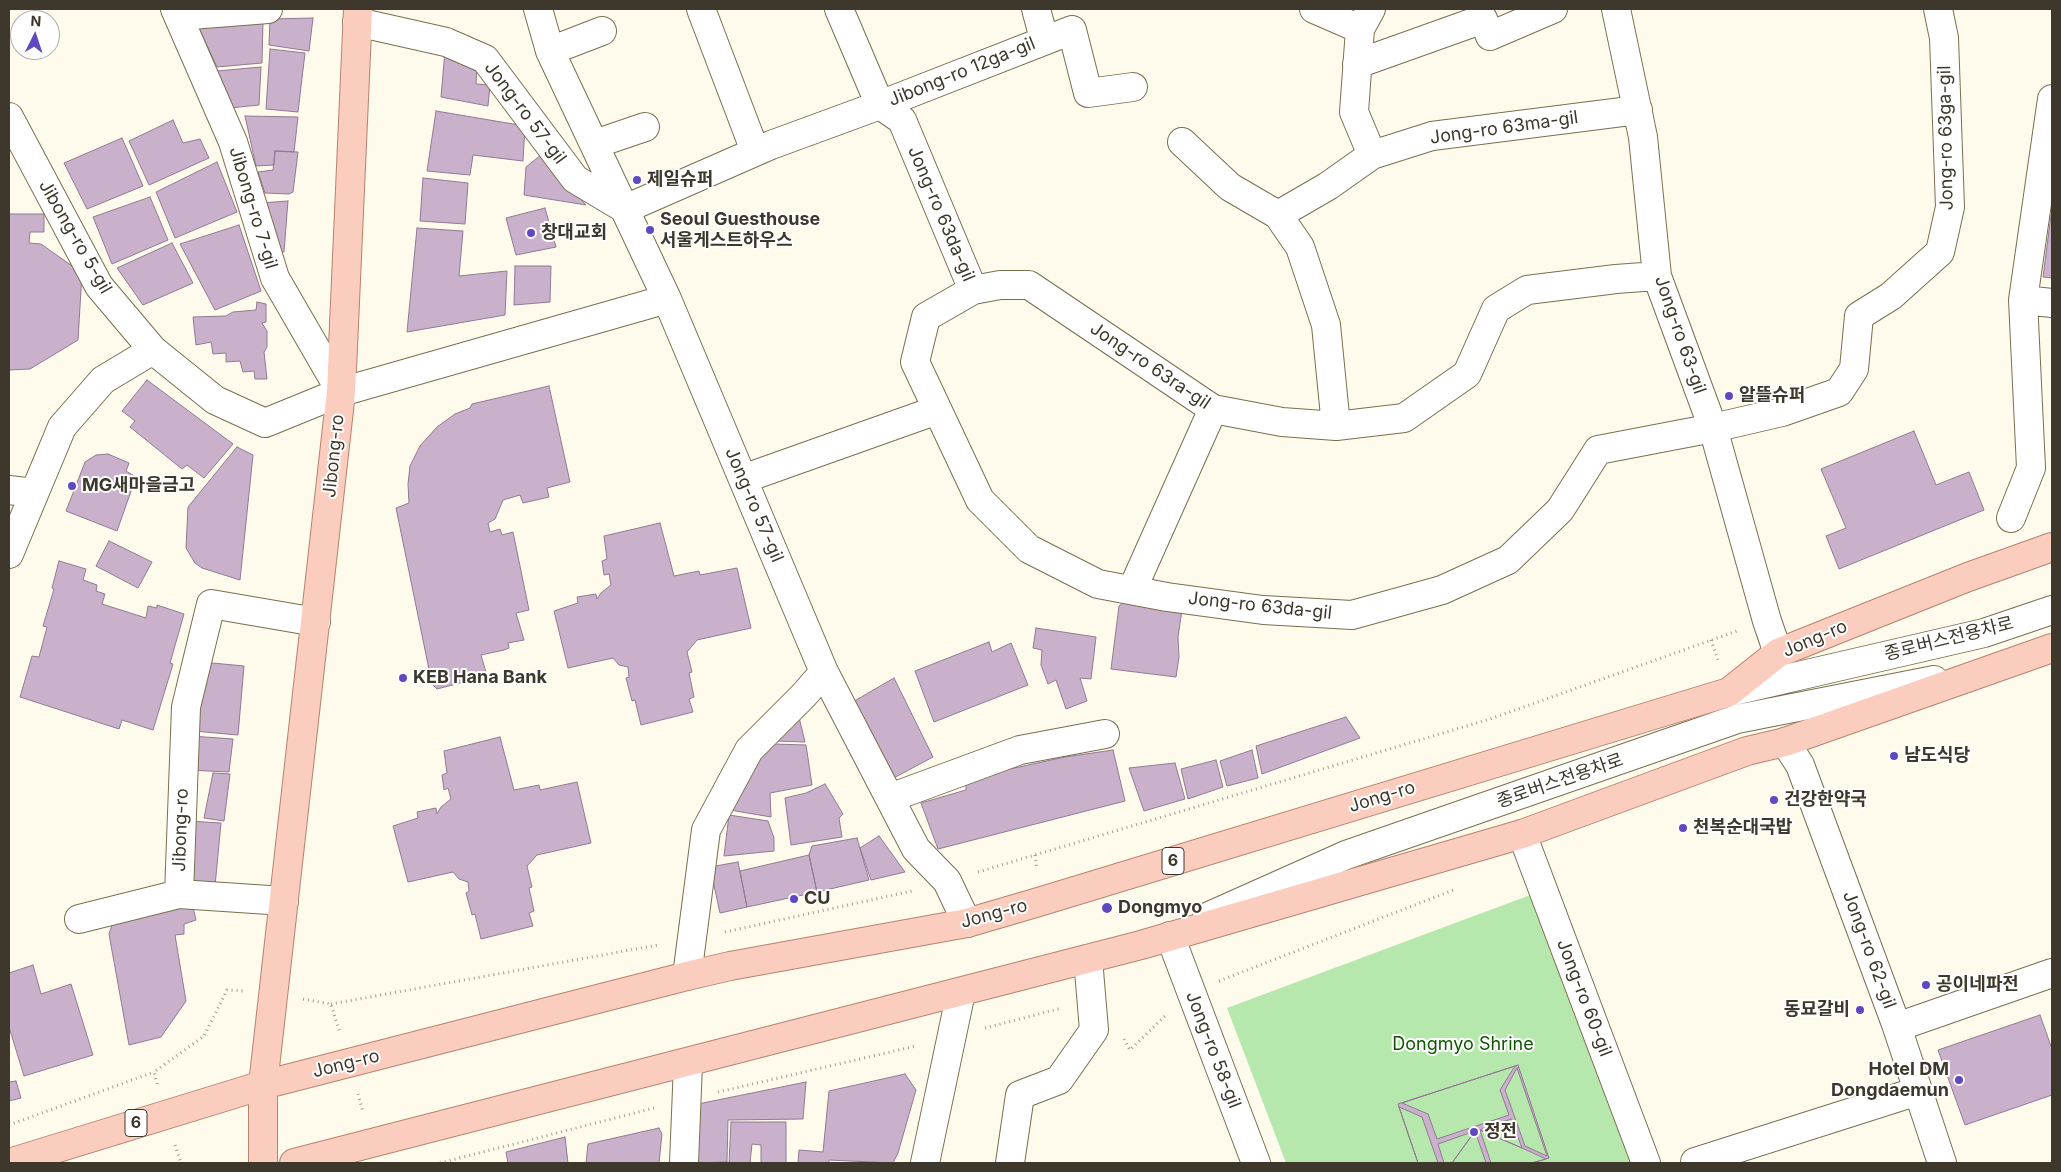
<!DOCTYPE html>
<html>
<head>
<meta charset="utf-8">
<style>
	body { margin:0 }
	#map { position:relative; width:2061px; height:1172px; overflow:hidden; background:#fefaec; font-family:Inter,sans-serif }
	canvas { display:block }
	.frame { position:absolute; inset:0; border:10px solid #3d382b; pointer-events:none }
	.north { position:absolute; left:10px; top:10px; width:50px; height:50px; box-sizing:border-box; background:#fff; border:1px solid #b1afaa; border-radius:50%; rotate:4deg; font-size:14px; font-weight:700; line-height:20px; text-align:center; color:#3d382b }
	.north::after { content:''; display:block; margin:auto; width:18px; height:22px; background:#6048c1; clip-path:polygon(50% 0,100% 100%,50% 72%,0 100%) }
</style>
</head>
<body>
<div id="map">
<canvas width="2061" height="1172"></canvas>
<div class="frame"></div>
<div class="north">N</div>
</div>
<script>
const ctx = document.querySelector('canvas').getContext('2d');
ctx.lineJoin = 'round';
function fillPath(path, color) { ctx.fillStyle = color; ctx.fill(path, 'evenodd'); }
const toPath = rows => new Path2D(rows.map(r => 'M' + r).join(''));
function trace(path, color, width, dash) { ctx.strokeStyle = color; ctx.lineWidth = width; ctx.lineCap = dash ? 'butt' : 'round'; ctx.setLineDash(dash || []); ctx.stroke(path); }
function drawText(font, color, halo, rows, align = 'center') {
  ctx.font = font + ' Inter,"Noto Sans KR",sans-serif'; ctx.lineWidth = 4; ctx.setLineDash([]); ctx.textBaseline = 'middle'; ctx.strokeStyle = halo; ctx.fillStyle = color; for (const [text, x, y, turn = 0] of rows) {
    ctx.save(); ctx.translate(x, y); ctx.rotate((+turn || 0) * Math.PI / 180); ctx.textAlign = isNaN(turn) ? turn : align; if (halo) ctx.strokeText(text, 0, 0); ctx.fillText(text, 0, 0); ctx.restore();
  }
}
fillPath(toPath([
	[1533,894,1634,1163,1286,1163,1227,1008]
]), '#b6e8ae');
const building = toPath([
	[313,18,309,51,269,45,270,19,313,18],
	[263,21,262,63,217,67,196,22,263,21],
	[270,49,305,53,298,112,266,109,270,49],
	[445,51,477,63,476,84,490,85,488,106,441,97,445,51],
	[261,67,259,105,230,108,217,71,261,67],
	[436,111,525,126,523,161,473,155,470,175,427,171,436,111],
	[245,116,298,117,294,152,275,151,274,165,256,166,245,116],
	[173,120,183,143,200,139,209,158,149,185,129,141,173,120],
	[122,138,143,186,87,209,64,163,122,138],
	[275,151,298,152,293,192,289,194,265,193,258,172,273,170,275,151],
	[541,155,586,205,524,195,526,167,541,155],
	[217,162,237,212,175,238,156,192,217,162],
	[423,178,468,183,465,224,420,221,423,178],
	[150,197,168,240,112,264,93,217,150,197],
	[288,201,284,252,274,252,261,203,288,201],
	[545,208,556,247,516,255,506,218,545,208],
	[9,214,44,214,44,232,30,232,29,243,41,244,82,273,78,340,30,369,9,370,9,214],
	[2051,215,2052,215,2052,278,2043,277,2051,215],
	[239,225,261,291,215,310,180,244,239,225],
	[417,228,463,231,459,276,507,271,505,315,407,332,417,228],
	[172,243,193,283,143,305,117,268,172,243],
	[515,266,551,266,550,302,514,305,515,266],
	[257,302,266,304,266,322,262,323,267,331,267,347,264,352,267,379,255,379,254,371,243,372,240,361,226,362,226,353,213,354,211,342,196,345,193,317,226,316,233,312,256,310,257,302],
	[147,380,233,444,204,478,187,465,182,469,130,427,135,421,122,411,147,380],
	[549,386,570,482,547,488,549,497,523,503,520,495,503,500,495,519,488,523,490,532,500,529,502,535,513,532,529,610,516,613,524,640,508,643,509,648,504,650,481,655,487,676,437,689,432,684,396,508,409,503,408,484,410,466,420,446,437,427,455,414,470,408,472,404,549,386],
	[1914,431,1936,485,1969,472,1984,510,1839,569,1826,536,1846,528,1821,469,1914,431],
	[237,447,253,455,240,580,202,568,195,563,186,548,188,507,237,447],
	[108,454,129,463,126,471,136,477,117,531,66,511,85,462,96,455,108,454],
	[660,523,674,576,699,571,700,575,737,568,751,628,697,640,687,652,692,672,689,673,694,697,689,699,693,712,641,725,635,700,632,701,626,678,629,677,628,667,619,665,613,658,568,668,554,611,578,603,577,597,596,594,597,599,601,593,611,585,609,574,604,575,602,561,607,559,604,536,660,523],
	[109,541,152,562,138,588,96,566,109,541],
	[59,561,86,569,83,580,97,585,96,591,105,594,102,604,146,618,148,606,157,608,157,605,184,614,170,663,173,664,153,730,122,720,119,729,20,697,32,656,39,657,47,627,43,626,54,589,52,588,59,561],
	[1123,603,1182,610,1178,637,1179,657,1176,677,1111,669,1119,606,1123,603],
	[1036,628,1096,637,1091,679,1080,678,1087,701,1066,709,1056,680,1048,684,1041,665,1042,650,1033,648,1036,628],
	[989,642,992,652,1011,643,1028,685,934,722,915,671,989,642],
	[202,662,244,666,238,735,194,731,202,662],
	[894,678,933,757,888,781,851,703,894,678],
	[798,713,805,742,777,741,798,713],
	[1346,717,1360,738,1262,774,1256,746,1346,717],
	[191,736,233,739,229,772,187,770,191,736],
	[500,737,514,790,539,785,540,790,577,782,591,843,537,855,527,866,532,887,529,888,534,911,529,913,533,926,481,939,475,914,472,915,466,893,469,891,468,882,459,879,453,872,408,882,393,826,418,818,417,812,436,808,437,814,441,807,451,799,448,788,444,790,442,775,447,773,444,751,500,737],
	[773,744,806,745,812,785,770,793,771,817,730,810,731,793,773,744],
	[1113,750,1125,801,938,849,921,803,966,790,966,783,996,772,1065,757,1113,750],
	[1252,750,1258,778,1227,786,1220,761,1252,750],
	[1216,760,1223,787,1188,799,1181,769,1216,760],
	[1175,763,1185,799,1144,811,1129,768,1175,763],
	[213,773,230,774,224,821,204,818,213,773],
	[825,784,843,814,839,818,842,837,791,845,785,798,806,793,825,784],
	[729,815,768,821,774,838,774,851,724,856,729,815],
	[189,821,221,823,215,886,185,881,189,821],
	[879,836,905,872,871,880,860,848,879,836],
	[857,838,869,880,817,892,809,855,812,846,857,838],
	[809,855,817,892,747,907,740,871,809,855],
	[738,862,747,907,720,913,710,867,738,862],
	[192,903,196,920,184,924,184,934,175,935,186,1001,161,1037,129,1045,109,934,112,925,123,915,192,903],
	[33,965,41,994,71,984,93,1055,24,1076,9,1027,9,973,33,965],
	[2040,1015,2052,1049,2052,1095,1965,1125,1938,1050,2040,1015],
	[1518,1065,1549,1158,1532,1163,1418,1163,1398,1104,1518,1065],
	[1515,1066,1500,1090,1509,1115,1437,1139,1428,1114,1402,1103,1515,1066],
	[1517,1068,1547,1156,1525,1146,1505,1090,1517,1068],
	[905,1074,916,1090,898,1153,893,1163,829,1160,829,1163,798,1163,799,1150,823,1152,829,1091,905,1074],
	[16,1081,21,1098,9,1101,9,1082,16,1081],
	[806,1082,803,1119,728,1120,727,1162,692,1163,698,1104,806,1082],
	[1399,1107,1422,1117,1438,1163,1418,1163,1399,1107],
	[1511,1119,1522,1148,1480,1130,1511,1119],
	[731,1122,786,1122,786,1163,761,1163,761,1145,752,1144,750,1163,729,1163,731,1122],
	[659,1128,662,1134,659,1163,586,1163,588,1144,659,1128],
	[1480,1130,1522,1148,1546,1159,1532,1163,1491,1163,1480,1130],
	[1475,1131,1452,1163,1444,1163,1438,1144,1475,1131],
	[1475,1131,1486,1163,1452,1163,1475,1131],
	[565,1137,568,1163,508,1163,506,1152,565,1137]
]);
fillPath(building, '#cab1cb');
trace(building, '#927a93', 1);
const minor = toPath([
	[175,9,233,142,275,278,341,392],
	[538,9,550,51,667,299,824,672,916,849,947,881,967,923],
	[701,9,755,151],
	[839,9,880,105],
	[1036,9,1044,39],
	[1314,9,1360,29],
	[1371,9,1360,29,1354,112,1372,155],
	[1616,9,1643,137,1657,276,1713,428,1767,621,1778,653],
	[178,16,268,9],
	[357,22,446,42,485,59,575,179,625,209],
	[550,51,602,31],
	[1357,64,1483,19,1490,36,1553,9],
	[880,105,902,120,973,290],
	[9,117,99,286,153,350,215,400,265,423,341,392,667,299],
	[1182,142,1230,187,1278,215,1300,247,1326,325,1336,426],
	[595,144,645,127],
	[625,209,771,145,880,105,1072,30,1088,93,1133,87],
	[1278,215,1328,186,1372,155,1432,136,1638,110],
	[1657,276,1616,279,1527,290,1496,309,1467,374,1404,418,1336,426,1282,422,1213,409,1029,285,1000,285,973,290,926,317,915,362,980,500,1029,549,1098,584,1167,597,1263,610,1352,615,1442,590,1508,560,1560,510,1598,450,1713,428,1782,412,1839,392,1854,369,1859,316,1891,296,1940,252,1950,207,1944,38,1938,9],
	[2023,300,2052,303],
	[743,479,937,410],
	[9,490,34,493],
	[2011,518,2031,468,2023,300,2052,99],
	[9,554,62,427,103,380,153,350],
	[1132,590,1213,409],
	[1729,692,1984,633,2052,610],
	[1785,742,1800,765,1897,1027,1942,1163],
	[890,798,1020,750,1105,734],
	[1522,834,1646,1163],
	[179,894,186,707,211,604,316,622],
	[1207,917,1346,855,1737,719,1934,680],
	[79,919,179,894,284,901],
	[1170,936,1256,1163],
	[687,976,706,830,749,750,804,695,824,672],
	[1897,1027,2052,973],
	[1695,1162,1918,1091],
	[684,1163,688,1064],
	[925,1163,961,992],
	[1010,1163,1020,1095,1059,1080,1094,1030,1088,959]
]);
const major = toPath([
	[9,1163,263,1085,687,976,730,966,967,923,1042,901,1729,692,1778,653,1968,577,2052,547],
	[263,1163,263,1085,341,392,358,9],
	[294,1163,1141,945,1522,834,1747,751,1785,742,2052,648]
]);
trace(minor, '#796f50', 30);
trace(major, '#b7836f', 30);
trace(toPath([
	[1711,640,1718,660],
	[1035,855,1037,869],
	[978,872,1490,719,1737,631],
	[725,932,912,891],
	[1219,981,1456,889],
	[303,999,331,1004,340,1033],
	[331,1004,658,945],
	[985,1028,1062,1008],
	[1124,1039,1130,1050,1167,1014],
	[157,1084,154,1072,204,1036,227,990,243,991],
	[718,1092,916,1046],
	[358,1094,363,1112],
	[9,1125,154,1072],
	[175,1145,181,1163],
	[440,1163,654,1108]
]), '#a39e91', 3, [1, 4]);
trace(minor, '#fff', 28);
trace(major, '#fbcdbe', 28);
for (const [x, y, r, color] of [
	[637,180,5,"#6048c1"],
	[650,230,5,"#6048c1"],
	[531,233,5,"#6048c1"],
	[1729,396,5,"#6048c1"],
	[72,486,5,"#6048c1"],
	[403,678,5,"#6048c1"],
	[1894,756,5,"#6048c1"],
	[1774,800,5,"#6048c1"],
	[1683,828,5,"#6048c1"],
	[794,899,5,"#6048c1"],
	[1107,908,6,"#6048c1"],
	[1926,985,5,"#6048c1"],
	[1860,1010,5,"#6048c1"],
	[1959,1080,5,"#6048c1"],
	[1474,1132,5,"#6048c1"]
]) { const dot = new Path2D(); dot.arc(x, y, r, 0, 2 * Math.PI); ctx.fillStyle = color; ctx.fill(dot); trace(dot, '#fff', 2); }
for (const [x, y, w] of [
	[1173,861,22],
	[136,1123,22]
]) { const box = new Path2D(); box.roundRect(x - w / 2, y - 13.5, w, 27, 4); ctx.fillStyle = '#fff'; ctx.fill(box); trace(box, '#3d382b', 1); }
drawText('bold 16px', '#3d382b', null, [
	["6",1173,861],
	["6",136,1123]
]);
drawText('18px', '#3d382b', '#fff', [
	["Jibong-ro 12ga-gil",962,72,-22],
	["Jong-ro 57-gil",525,113,53],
	["Jong-ro 63ma-gil",1504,128,-8],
	["Jong-ro 63ga-gil",1946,138,-91],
	["Jibong-ro 7-gil",253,208,73],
	["Jong-ro 63da-gil",941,214,67],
	["Jibong-ro 5-gil",75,237,60],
	["Jong-ro 63-gil",1680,335,71],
	["Jong-ro 63ra-gil",1150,366,34],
	["Jibong-ro",334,456,-84],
	["Jong-ro 57-gil",754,505,67],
	["Jong-ro 63da-gil",1260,606,6],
	["Jong-ro",1815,639,-23],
	["종로버스전용차로",1949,639,-14],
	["종로버스전용차로",1560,781,-19],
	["Jong-ro",1382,797,-17],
	["Jibong-ro",181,830,-88],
	["Jong-ro",994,914,-15],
	["Jong-ro 62-gil",1869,950,70],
	["Jong-ro 60-gil",1584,998,69],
	["Jong-ro 58-gil",1213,1050,69],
	["Jong-ro",346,1064,-14]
]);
drawText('bold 18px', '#3d382b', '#fff', [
	["제일슈퍼",647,180],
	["Seoul Guesthouse",660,220],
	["서울게스트하우스",660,241],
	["창대교회",541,233],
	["알뜰슈퍼",1739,396],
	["MG새마을금고",82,486],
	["KEB Hana Bank",413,678],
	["남도식당",1904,756],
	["건강한약국",1784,800],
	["천복순대국밥",1693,828],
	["CU",804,899],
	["Dongmyo",1118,908],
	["공이네파전",1936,985],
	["동묘갈비",1850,1010,"right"],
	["Hotel DM",1949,1070,"right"],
	["Dongdaemun",1949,1091,"right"],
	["정전",1484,1132]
], 'left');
drawText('18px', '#0f5702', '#fff', [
	["Dongmyo Shrine",1463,1045]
]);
</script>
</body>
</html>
